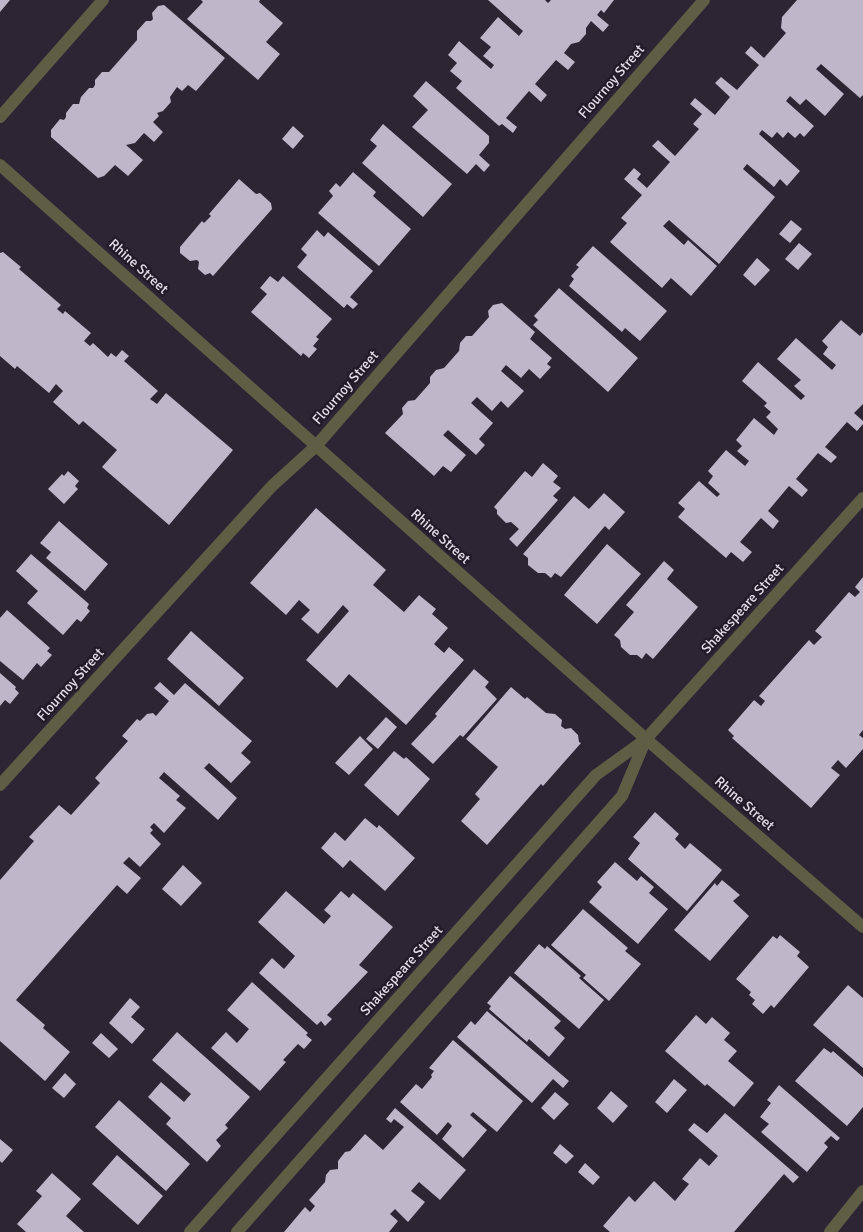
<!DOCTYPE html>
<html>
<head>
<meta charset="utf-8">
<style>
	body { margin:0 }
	canvas { display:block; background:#2b2534 }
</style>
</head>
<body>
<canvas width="863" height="1232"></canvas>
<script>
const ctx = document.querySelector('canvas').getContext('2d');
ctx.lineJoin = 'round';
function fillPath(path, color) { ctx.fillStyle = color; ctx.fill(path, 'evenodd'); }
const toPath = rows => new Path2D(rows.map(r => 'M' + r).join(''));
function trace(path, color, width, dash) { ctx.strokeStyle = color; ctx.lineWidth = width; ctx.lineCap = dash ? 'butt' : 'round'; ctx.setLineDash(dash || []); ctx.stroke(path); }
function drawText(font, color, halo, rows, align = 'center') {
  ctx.font = font + ' Signika,sans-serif'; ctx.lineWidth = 5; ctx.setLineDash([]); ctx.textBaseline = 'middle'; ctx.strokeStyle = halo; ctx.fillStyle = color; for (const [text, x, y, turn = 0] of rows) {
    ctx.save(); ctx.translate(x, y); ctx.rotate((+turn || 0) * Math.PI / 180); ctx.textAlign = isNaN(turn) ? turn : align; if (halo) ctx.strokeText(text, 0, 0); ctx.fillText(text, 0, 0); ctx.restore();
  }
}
fillPath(toPath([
	[0,0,10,0,0,12],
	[201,0,260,0,259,2,283,23,266,42,280,54,258,80,187,19,203,2],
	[488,0,545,0,548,3,551,0,614,0,604,13,601,10,597,15,609,25,603,32,591,21,586,28,586,34,579,42,571,44,564,53,575,62,568,70,556,60,535,84,547,95,541,102,529,91,506,118,517,127,513,133,502,124,499,126,456,88,462,81,450,71,457,63,448,55,459,41,491,69,494,65,483,56,491,47,480,38,498,17,519,36,523,31],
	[797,0,863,0,863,95,860,98,821,64,816,69,844,94,825,116,806,99,800,105,790,96,786,101,814,126,804,137,800,133,795,138,788,132,783,138,777,132,772,138,762,130,759,134,800,171,787,186,780,179,774,187,747,164,743,169,775,197,719,264,669,220,663,226,684,245,688,240,717,266,691,296,671,278,662,288,610,242,627,223,621,218,642,195,624,179,634,168,641,174,637,179,647,188,670,162,652,146,658,140,675,156,699,129,693,124,702,114,690,104,695,98,715,115,730,97,715,83,721,77,737,90,759,65,745,53,751,46,764,58,786,33,781,28,782,17],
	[164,5,225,58,196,91,188,85,182,91,177,87,170,97,171,102,163,111,157,113,159,116,153,122,163,132,154,142,144,133,135,143,126,145,143,160,128,176,115,165,104,176,98,178,51,137,51,130,60,119,64,120,66,117,66,113,73,104,79,104,81,97,89,88,93,88,95,85,95,80,102,72,109,72,137,40,137,31,146,21,151,21,153,19,152,13,158,6],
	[426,81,489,136,489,143,479,155,490,165,484,172,476,164,467,174,412,127,428,110,413,96],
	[383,124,452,184,423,217,362,163,377,146,370,140],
	[293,126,304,136,293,149,282,139],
	[353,172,376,192,373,196,411,229,379,266,318,213,333,196,329,191,336,183,340,187],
	[239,179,256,194,260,193,271,203,272,209,213,276,210,273,205,275,198,269,199,262,197,260,190,261,180,253,180,247,202,221,204,223,211,216,209,214],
	[791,220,802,229,790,243,779,234],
	[317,230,324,237,328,232,373,271,350,297,358,304,353,309,347,304,344,308,297,267,307,255,301,249],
	[799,243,812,254,798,270,785,259],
	[593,246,667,311,640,341,625,328,622,332,569,286,574,279,571,276,579,267,576,265],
	[3,252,21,267,19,269,61,305,57,309,63,314,65,311,91,333,84,341,90,346,93,343,108,357,111,353,116,357,122,350,129,356,124,361,158,391,150,399,157,404,166,393,233,450,169,525,102,467,117,450,83,421,79,425,53,402,63,391,56,384,49,393,17,366,15,369,0,356,0,253],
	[757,258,770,270,755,286,743,275],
	[270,276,278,282,283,276,332,319,316,337,319,339,313,346,317,349,309,358,303,353,301,356,251,312,267,294,260,288],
	[559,288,638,358,608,392,533,325,538,320,534,316],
	[502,303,535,332,530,339,552,358,547,364,551,367,540,379,529,369,521,378,506,365,501,371,524,391,508,408,501,401,492,411,477,397,471,403,493,423,479,439,485,445,476,455,448,430,443,435,466,455,451,472,443,466,434,476,385,433,403,414,402,408,408,401,415,400,430,383,430,377,436,370,444,368,459,351,460,343,466,336,472,336,489,317,488,311,493,305],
	[841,320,860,336,863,332,863,404,854,413,863,421,863,424,857,431,847,422,825,447,837,457,831,463,818,453,796,479,808,490,802,497,789,486,768,511,779,521,773,529,761,518,740,542,752,552,743,562,731,552,726,558,678,517,685,509,678,503,699,481,717,497,720,494,708,483,713,476,708,471,726,450,745,466,749,461,737,451,742,446,736,440,754,418,774,435,778,429,766,417,771,412,764,406,767,403,742,381,758,362,801,400,805,396,794,386,801,380,777,359,796,338,832,370,836,365,823,354,828,347,822,341],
	[543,463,558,476,553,482,561,488,553,496,558,500,517,547,509,539,519,529,511,522,506,523,497,514,497,510,494,507,525,471,532,477],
	[68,471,79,481,75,486,78,489,64,504,48,489,62,474,64,476],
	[604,493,625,512,609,530,605,526,561,577,555,573,551,578,545,573,538,573,528,565,528,558,523,554,574,496,589,509],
	[316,508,386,570,373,585,404,612,419,595,436,609,432,614,448,628,434,644,444,653,449,647,464,660,406,725,349,674,337,688,306,660,349,611,343,605,318,634,301,619,310,610,299,600,286,615,250,583],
	[59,521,108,564,85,591,46,558,51,552,40,543],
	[607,544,641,574,597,624,564,595],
	[31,554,89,604,87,608,90,611,81,622,77,619,63,635,27,603,38,591,16,571],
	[664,561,674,570,667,579,698,607,653,659,646,653,642,659,637,655,630,655,621,647,620,640,614,635,634,612,626,605],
	[863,577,863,730,859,735,863,738,863,749,846,768,838,760,831,768,840,775,811,808,732,738,734,736,728,730,754,700,761,706,765,701,759,696,809,640,814,645,822,637,815,631,849,592,855,597,860,592,855,587],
	[7,610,50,648,47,651,52,655,41,667,37,663,23,680,0,661,0,618],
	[191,631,244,678,219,706,167,659],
	[474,669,489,682,485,687,497,699,463,737,460,735,433,764,411,744,437,716,435,714],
	[0,673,16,687,15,689,19,693,10,704,5,700,0,706],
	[160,682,174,695,185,683,252,741,241,753,251,762,231,783,209,763,204,768,237,798,218,820,164,772,159,778,180,796,176,800,186,808,164,833,154,823,150,827,153,830,150,833,161,844,140,867,129,857,123,863,141,878,127,894,117,885,16,1000,45,1025,43,1028,70,1052,45,1081,0,1041,0,880,34,841,29,837,59,805,71,815,100,783,95,778,128,741,122,736,137,719,140,721,147,714,153,713,156,716,169,701,154,688],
	[511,687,525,699,527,697,546,713,555,714,562,720,561,726,565,729,571,728,578,735,579,742,581,743,543,786,541,784,487,845,461,821,480,799,475,794,498,767,466,739],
	[386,717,397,727,378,749,366,739],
	[360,736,373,749,349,775,335,763],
	[394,751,404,759,406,757,430,779,398,816,364,785],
	[655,812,679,834,675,839,685,849,690,843,722,870,687,911,628,859,640,843,633,837],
	[365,818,377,828,379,825,415,858,385,891,350,860,343,868,321,848,335,832,345,841],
	[615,862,637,881,641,876,654,887,649,893,668,909,638,944,589,902,602,887,597,882],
	[183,865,202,883,181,906,162,889],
	[722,880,740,895,733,901,749,916,710,961,674,930,715,883,717,886],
	[286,891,324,924,331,916,324,910,341,891,349,898,353,893,393,927,359,965,368,972,327,1015,332,1019,325,1026,321,1021,317,1025,259,973,272,958,284,969,295,956,258,922],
	[583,909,628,948,625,951,641,964,609,1001,583,978,586,975,551,945],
	[780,935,800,952,797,956,809,967,774,1008,771,1005,763,1014,752,1004,755,1000,749,995,751,992,736,979,773,936,777,939],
	[539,944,545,949,547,946,581,976,579,978,604,1000,579,1029,514,973],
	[510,976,561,1021,554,1028,565,1038,549,1057,529,1039,527,1042,489,1009,491,1006,487,1003],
	[252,982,308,1033,306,1035,312,1040,304,1049,298,1044,283,1060,286,1062,260,1091,211,1048,226,1032,237,1043,249,1029,227,1010],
	[848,985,863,998,863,1068,813,1025],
	[130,998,140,1007,131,1017,145,1029,132,1044,109,1023],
	[487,1011,569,1081,563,1088,553,1079,532,1103,457,1037,471,1021,475,1025],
	[696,1015,706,1024,712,1017,730,1033,724,1040,737,1051,728,1061,754,1083,734,1107,707,1084,705,1086,665,1051],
	[177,1032,250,1097,225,1125,228,1128,216,1140,221,1146,207,1162,166,1124,171,1118,148,1097,161,1082,184,1102,191,1094,152,1060],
	[101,1033,118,1049,109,1058,92,1043],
	[453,1040,523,1101,497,1132,473,1112,470,1115,487,1130,463,1158,442,1139,452,1126,448,1122,437,1135,400,1102,416,1084,422,1089,432,1077,431,1075,434,1071,429,1068],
	[824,1048,831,1053,833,1051,863,1077,863,1107,847,1126,795,1081],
	[65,1073,76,1084,64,1098,52,1088],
	[674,1079,687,1090,667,1113,655,1102],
	[779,1085,840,1138,837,1141,831,1136,824,1143,828,1147,807,1172,761,1132,769,1124,760,1117,771,1103,767,1100],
	[611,1091,628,1106,613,1123,597,1108],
	[555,1092,569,1104,554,1120,541,1108],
	[119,1100,190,1164,166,1191,95,1127],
	[395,1108,466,1170,440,1200,419,1182,411,1191,425,1202,408,1222,395,1209,390,1214,398,1221,389,1232,284,1232,305,1207,310,1212,315,1206,309,1200,325,1182,326,1175,330,1170,338,1169,338,1161,345,1152,350,1151,365,1134,383,1150,404,1127,394,1119,391,1123,386,1119],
	[725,1113,799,1177,793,1183,784,1174,734,1232,610,1232,603,1226,629,1196,635,1202,654,1181,675,1201,689,1184,682,1179,700,1158,709,1166,718,1156,688,1130,694,1123,707,1133],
	[0,1139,13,1150,2,1163,0,1161],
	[560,1144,574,1156,566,1164,553,1153],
	[117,1155,163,1196,138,1225,92,1184],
	[585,1163,600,1177,593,1185,578,1172],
	[52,1173,81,1199,66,1216,84,1232,26,1232,17,1224,42,1196,36,1191]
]), '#beb6c9');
trace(toPath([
	[0,117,103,0],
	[0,165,646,739,863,927],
	[0,785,272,486,316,446,704,0],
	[190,1232,596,775,646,739,863,498],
	[237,1232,622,796,646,739],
	[830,1232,863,1191]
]), '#5e5e44', 12);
drawText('14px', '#e3dfe9', '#221c2a', [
	["Flournoy Street",612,82,-49],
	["Rhine Street",138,267,42],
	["Flournoy Street",346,388,-49],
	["Rhine Street",440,537,42],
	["Shakespeare Street",743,609,-48],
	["Flournoy Street",71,685,-48],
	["Rhine Street",744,804,41],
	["Shakespeare Street",402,971,-48]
]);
</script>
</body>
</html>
